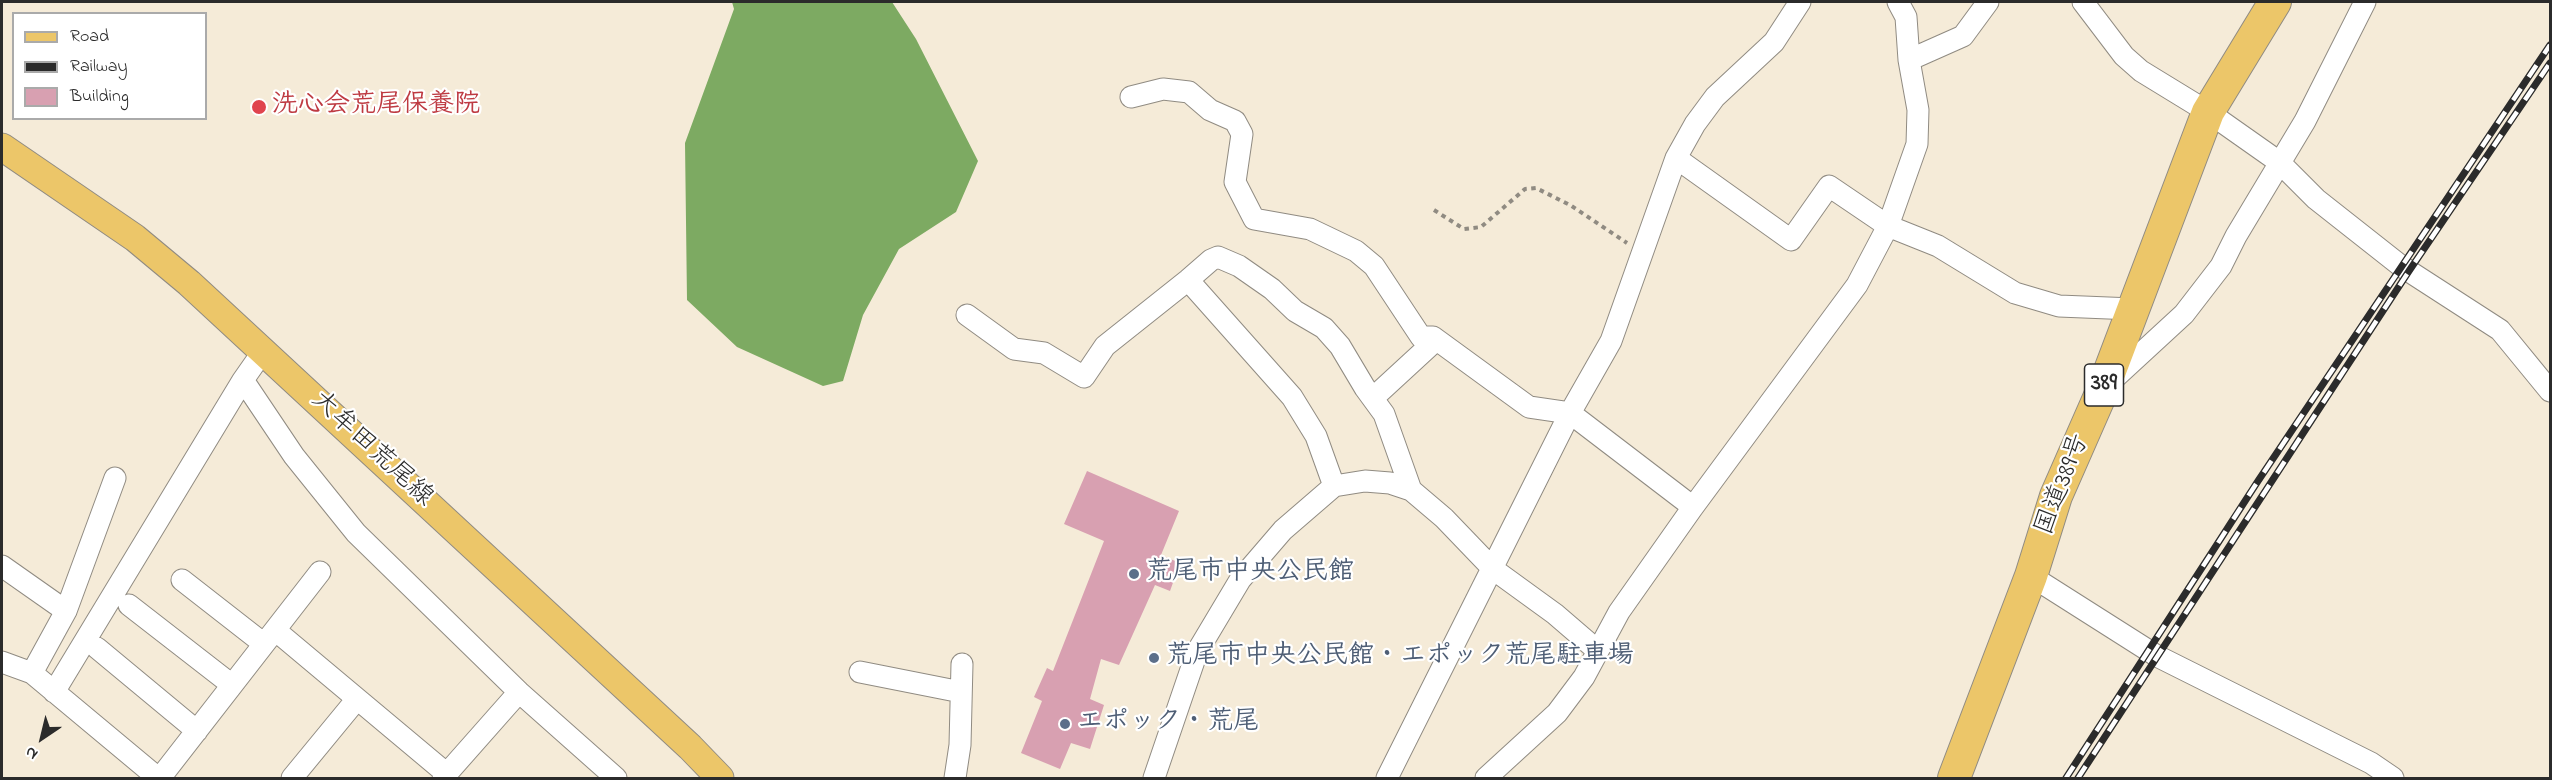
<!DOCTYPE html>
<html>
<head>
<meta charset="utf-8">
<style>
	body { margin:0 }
	#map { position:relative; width:2552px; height:780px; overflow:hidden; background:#f5ebd8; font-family:"Indie Flower",sans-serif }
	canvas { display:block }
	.frame { position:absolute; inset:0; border:3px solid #2b2b2b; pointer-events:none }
	.legend { position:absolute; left:12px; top:12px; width:195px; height:108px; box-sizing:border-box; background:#fff; border:2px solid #aaa; margin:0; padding:8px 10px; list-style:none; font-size:18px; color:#2b2b2b }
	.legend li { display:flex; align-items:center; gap:12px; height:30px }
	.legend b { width:30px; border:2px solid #aaa }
	.north { position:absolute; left:12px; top:708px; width:60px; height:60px; -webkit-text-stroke:4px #fff; paint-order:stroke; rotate:215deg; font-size:16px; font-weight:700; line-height:24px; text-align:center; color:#2b2b2b }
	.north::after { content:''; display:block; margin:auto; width:21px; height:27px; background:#2b2b2b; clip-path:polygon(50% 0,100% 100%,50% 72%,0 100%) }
</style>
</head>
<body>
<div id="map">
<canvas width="2552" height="780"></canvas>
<div class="frame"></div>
<ul class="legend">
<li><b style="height:8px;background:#ecc669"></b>Road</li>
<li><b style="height:8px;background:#2b2b2b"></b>Railway</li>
<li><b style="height:16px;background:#d8a0b1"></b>Building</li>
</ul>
<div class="north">N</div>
</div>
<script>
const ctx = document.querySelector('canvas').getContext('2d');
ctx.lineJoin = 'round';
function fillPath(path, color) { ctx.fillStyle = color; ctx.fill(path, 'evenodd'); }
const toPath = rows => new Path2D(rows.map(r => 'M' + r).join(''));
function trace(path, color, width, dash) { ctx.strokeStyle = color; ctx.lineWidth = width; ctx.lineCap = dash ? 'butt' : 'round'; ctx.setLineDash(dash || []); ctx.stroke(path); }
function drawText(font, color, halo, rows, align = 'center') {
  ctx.font = font + ' "Indie Flower","Klee One",sans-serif'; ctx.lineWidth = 4.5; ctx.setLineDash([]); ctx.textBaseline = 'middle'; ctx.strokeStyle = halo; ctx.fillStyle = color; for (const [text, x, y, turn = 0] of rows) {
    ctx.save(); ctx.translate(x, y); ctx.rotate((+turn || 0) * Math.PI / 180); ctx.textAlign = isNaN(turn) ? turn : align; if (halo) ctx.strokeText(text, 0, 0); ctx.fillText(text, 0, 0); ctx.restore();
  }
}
fillPath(toPath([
	[732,2,892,2,916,39,978,161,956,212,899,249,863,315,843,381,823,386,737,347,687,300,685,143,734,9]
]), '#7daa62');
fillPath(toPath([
	[1087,471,1179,511,1161,555,1180,563,1170,591,1155,585,1119,665,1101,659,1090,699,1104,705,1090,749,1071,743,1060,769,1021,753,1042,701,1034,697,1047,668,1053,671,1104,541,1064,524]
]), '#d8a0b1');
const minor = toPath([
	[2083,2,2124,56,2141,71,2208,112,2279,162,2316,199,2401,266,2500,330,2550,391],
	[1909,60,1963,36,1988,2],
	[1131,97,1163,89,1189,92,1210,110,1235,121,1242,134,1235,182,1254,219,1310,229,1356,251,1374,266,1421,337,1433,337,1529,407,1570,413,1693,507],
	[1676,158,1791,240,1829,186,1888,226,1938,246,2015,293,2059,306,2133,309],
	[1188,280,1292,397,1316,436,1334,486],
	[967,315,1014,349,1044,353,1084,377,1105,346,1188,280,1211,260,1218,257,1239,266,1272,289,1295,311,1324,328,1340,346,1365,388,1384,414,1411,490],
	[243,380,294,456,356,533,519,692,616,778],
	[2108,384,2184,314,2221,266,2236,236,2305,121,2365,2],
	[1373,398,1436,340],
	[2,566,66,611],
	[2031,576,2157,656,2371,763,2393,778],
	[182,580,264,644],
	[129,605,232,685],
	[275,630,447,774],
	[97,648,197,731],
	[2,662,32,673,158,778],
	[860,672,961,692],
	[32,673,66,611,115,478],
	[54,692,243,380,264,350],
	[160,778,320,572],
	[292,778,357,699],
	[443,778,519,692],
	[955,778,960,745,962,664],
	[1154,778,1197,652,1240,580,1283,530,1334,486,1365,481,1390,483,1411,490,1444,518,1493,569,1555,614,1598,651],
	[1387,778,1570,413,1611,341,1676,158,1695,124,1715,97,1774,42,1800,2],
	[1486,778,1557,713,1584,677,1619,612,1693,507,1857,285,1888,226,1917,144,1918,110,1909,60,1906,17,1898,2]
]);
const major = toPath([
	[2,147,135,238,189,283,690,747,720,778]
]);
const highway = toPath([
	[1954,778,2031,576,2056,496,2103,389,2208,112,2275,2]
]);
trace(minor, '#908b82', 23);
trace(major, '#908b82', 29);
trace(highway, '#908b82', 34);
trace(toPath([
	[1434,210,1464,229,1481,227,1525,189,1536,188,1570,205,1627,243]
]), '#908b82', 4, [4.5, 4.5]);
trace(minor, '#fff', 21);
trace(major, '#ecc669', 27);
trace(highway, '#ecc669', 32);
const rail = toPath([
	[2066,778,2258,481,2550,45],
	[2078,778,2409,271,2550,63]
]);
trace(rail, '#2b2b2b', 7);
trace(rail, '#fff', 4.5, [14]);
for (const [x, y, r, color] of [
	[259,107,8,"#e0444e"],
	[1134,574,6,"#5c6f8a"],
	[1154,658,6,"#5c6f8a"],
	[1065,724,6,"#5c6f8a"]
]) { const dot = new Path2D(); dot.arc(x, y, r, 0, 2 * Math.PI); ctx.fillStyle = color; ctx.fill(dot); trace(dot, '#fff', 2); }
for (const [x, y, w] of [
	[2104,385,39]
]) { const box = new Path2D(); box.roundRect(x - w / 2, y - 21, w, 42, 4.5); ctx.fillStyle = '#fff'; ctx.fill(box); trace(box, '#2b2b2b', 1.5); }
drawText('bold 24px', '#2b2b2b', null, [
	["389",2104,385]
]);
drawText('bold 26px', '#be3a42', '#fff', [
	["洗心会荒尾保養院",272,107]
], 'left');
drawText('26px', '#2b2b2b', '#fff', [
	["大牟田荒尾線",371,450,43],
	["国道389号",2064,485,-69]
]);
drawText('bold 26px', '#4e5e75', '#fff', [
	["荒尾市中央公民館",1146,574],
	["荒尾市中央公民館・エポック荒尾駐車場",1166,658],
	["エポック・荒尾",1077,724]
], 'left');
</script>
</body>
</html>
